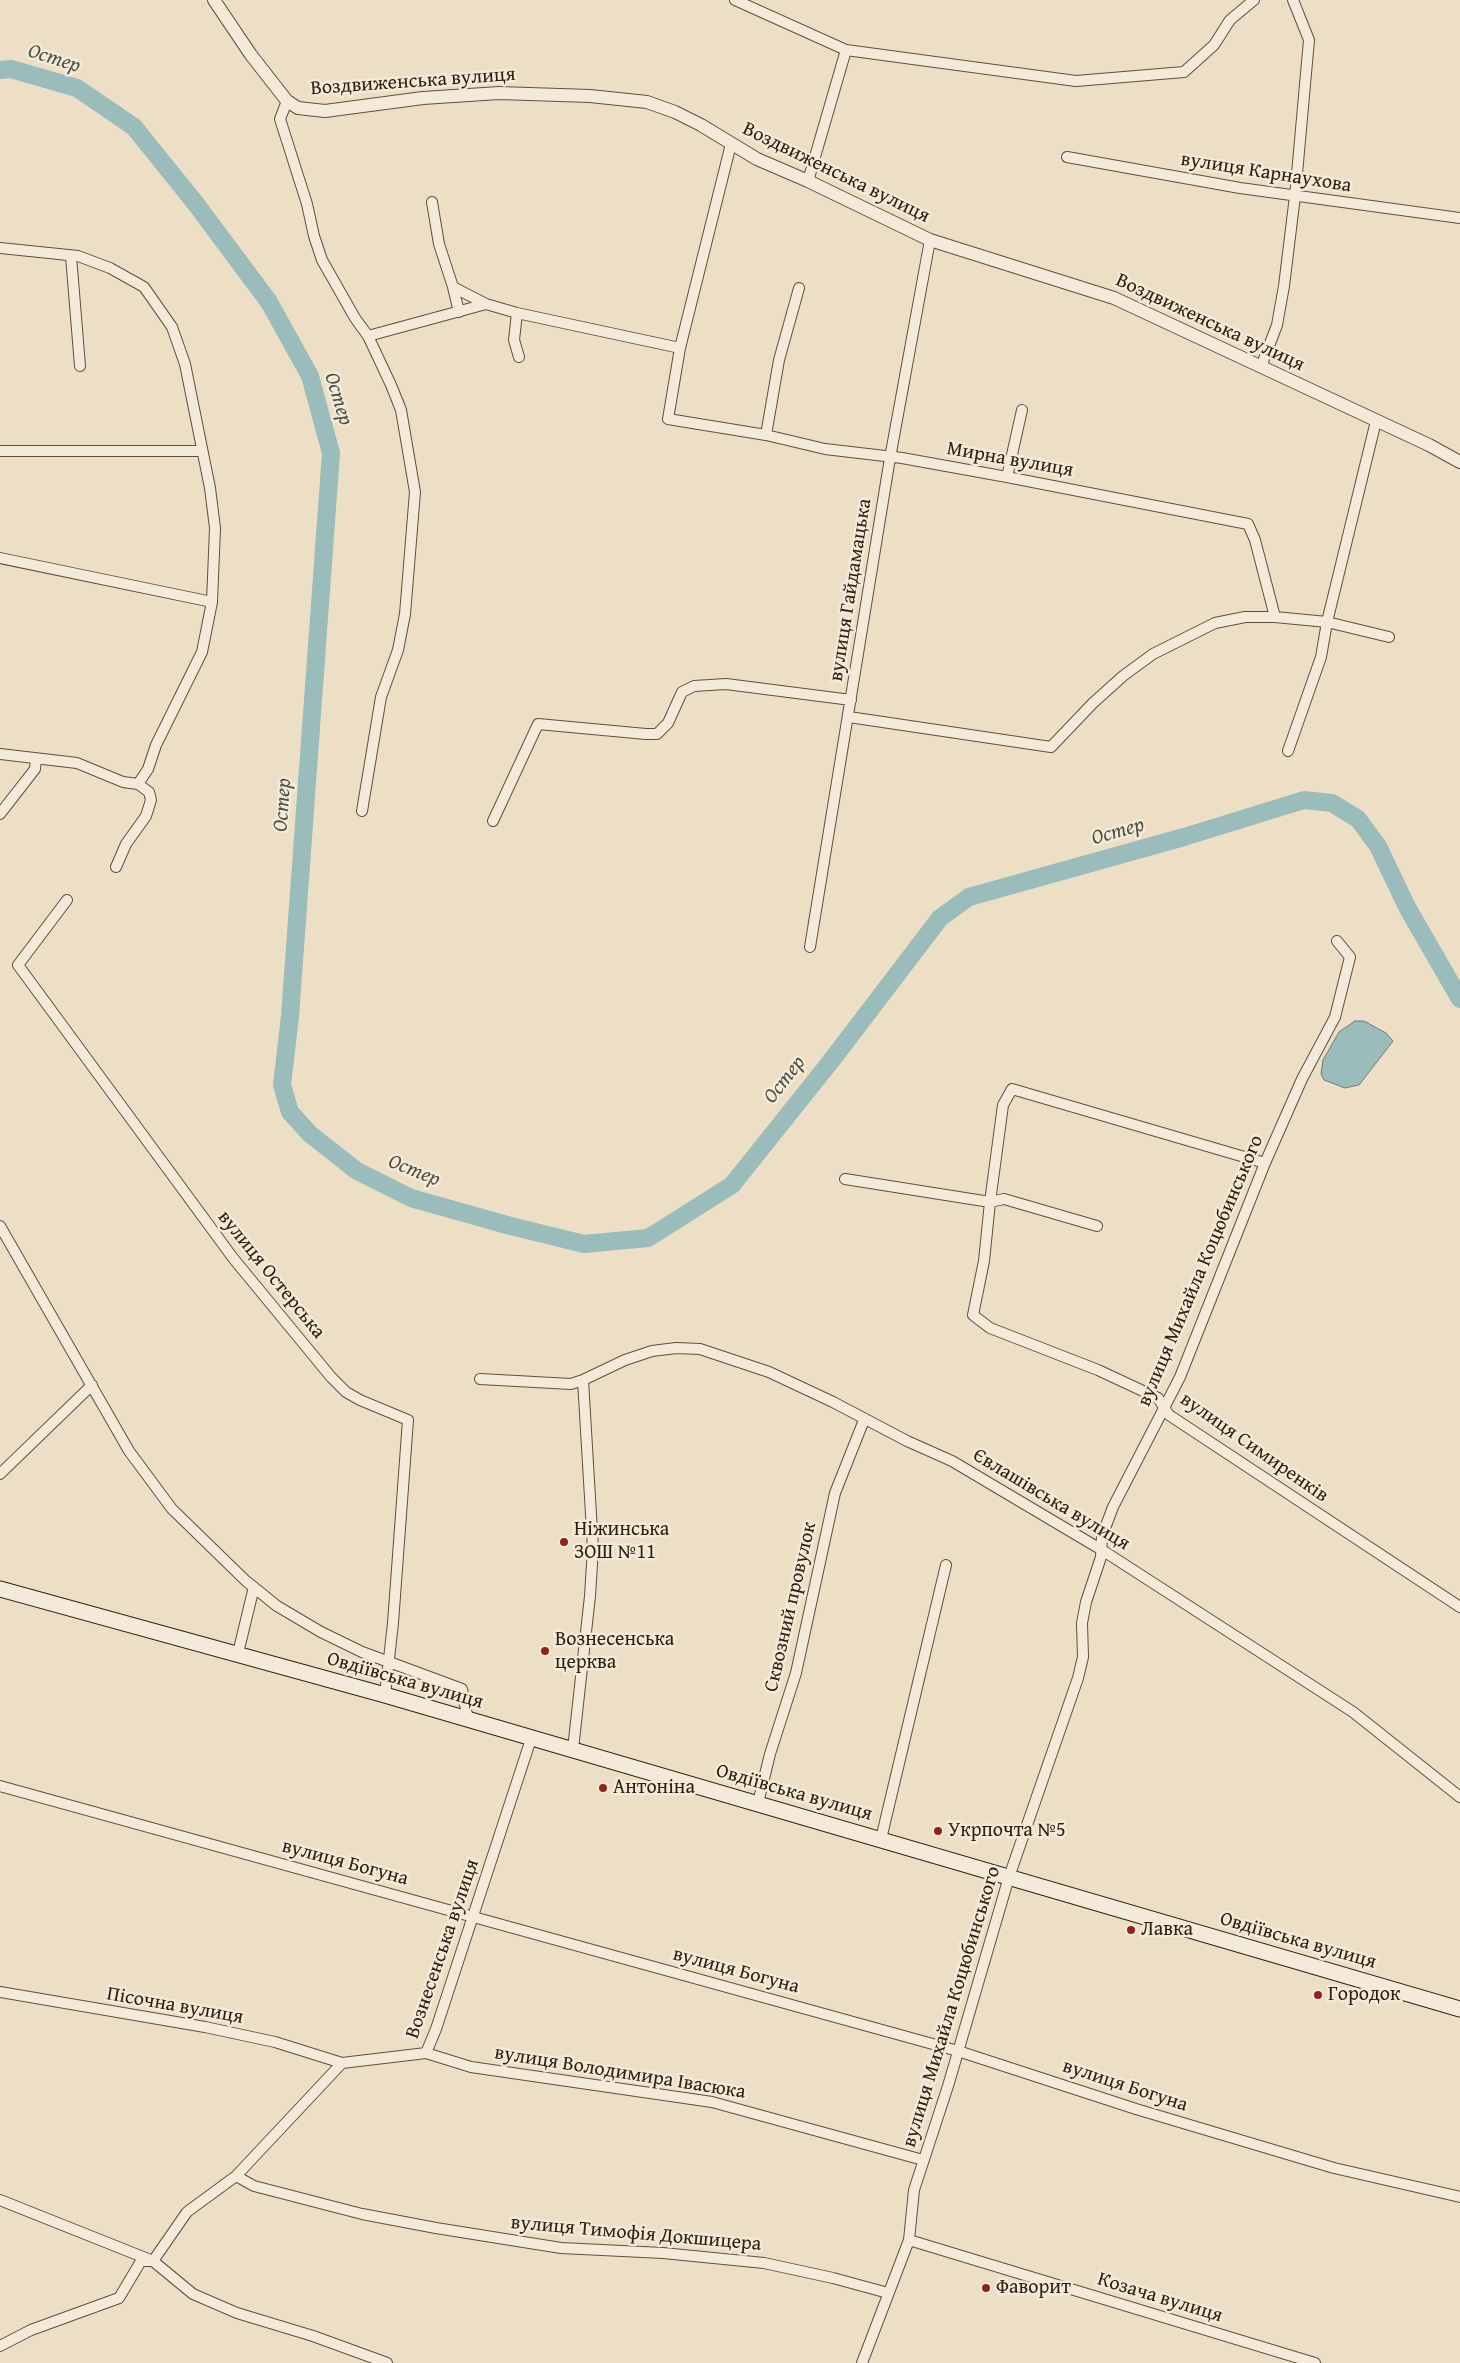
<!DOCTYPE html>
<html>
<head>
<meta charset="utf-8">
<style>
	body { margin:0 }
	canvas { display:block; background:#ecdfc5 }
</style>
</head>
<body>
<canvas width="1460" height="2363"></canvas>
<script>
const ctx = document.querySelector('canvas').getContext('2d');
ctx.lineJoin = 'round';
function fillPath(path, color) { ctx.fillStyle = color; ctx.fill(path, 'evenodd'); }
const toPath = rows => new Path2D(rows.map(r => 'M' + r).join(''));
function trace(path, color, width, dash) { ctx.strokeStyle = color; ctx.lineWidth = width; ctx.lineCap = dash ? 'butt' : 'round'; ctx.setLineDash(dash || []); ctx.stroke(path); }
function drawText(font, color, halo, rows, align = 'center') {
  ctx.font = font + ' "Gentium Book Plus",serif'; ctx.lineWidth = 5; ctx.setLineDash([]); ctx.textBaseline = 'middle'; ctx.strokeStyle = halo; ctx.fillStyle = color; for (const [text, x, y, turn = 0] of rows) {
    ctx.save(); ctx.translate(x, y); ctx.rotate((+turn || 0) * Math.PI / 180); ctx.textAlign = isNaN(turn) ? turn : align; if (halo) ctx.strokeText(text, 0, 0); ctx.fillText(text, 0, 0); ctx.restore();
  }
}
const water = toPath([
	[1355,1021,1364,1021,1386,1033,1393,1041,1359,1085,1345,1088,1324,1080,1321,1074,1323,1060,1339,1032,1355,1021]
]);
fillPath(water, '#9abcba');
trace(water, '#707e76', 1);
trace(toPath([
	[0,70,11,69,77,88,134,127,196,204,269,302,310,376,331,453,290,1016,282,1085,290,1112,310,1134,357,1171,411,1198,507,1225,584,1244,648,1238,732,1185,831,1061,940,918,969,897,1184,837,1304,800,1332,803,1358,819,1378,846,1407,907,1460,999]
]), '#9abcba', 18);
const minor = toPath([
	[735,0,846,50,1076,81,1184,72,1214,45,1230,20,1254,0],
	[287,101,280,119,307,204,314,236,322,260,355,318,368,336,391,385,401,410,415,492,405,614,398,650,381,697,362,811],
	[731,144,680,348,668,419,766,435,825,449,902,458,1007,477,1248,524,1255,540,1275,617],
	[1067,157,1240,188,1460,218],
	[808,181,846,50],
	[432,202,439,244,453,287,486,304,517,313,680,348],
	[0,248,78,256,110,268,144,287,172,327,185,364,210,488,215,528,212,602,202,652,156,745,148,769,138,784],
	[71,256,80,366],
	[453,287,459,312],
	[517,313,514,340,519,357],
	[368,336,486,304],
	[1261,367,1277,325,1284,286,1295,196,1309,40,1293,0],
	[766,435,779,360,799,288],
	[0,451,202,451],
	[1007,477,1022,410],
	[0,558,212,602],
	[849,717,1051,747,1093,703,1123,676,1153,654,1215,623,1245,617,1275,617,1327,622,1389,637],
	[1288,751,1321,657,1327,622,1376,421],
	[0,754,77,763,123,782,138,784,149,792,151,800,146,816,126,844,116,867],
	[0,814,35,769,36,759],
	[493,821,538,724,646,734,657,734,668,723,682,692,694,686,726,684,851,700],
	[67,900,18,965,233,1258,331,1377,346,1392,360,1400,408,1420,393,1623,385,1695],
	[810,947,890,458,930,240],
	[1265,1163,1012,1089,1003,1105,990,1202,984,1261,973,1315,990,1328,1098,1370,1158,1398,1169,1415,1460,1607],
	[845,1179,990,1202,1004,1199,1097,1226],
	[0,1226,129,1451,172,1509,246,1581,277,1606,321,1632,362,1652,462,1689,468,1720],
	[480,1379,571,1384,583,1380,625,1360,652,1351,676,1348,700,1349,769,1372,833,1402,907,1441,952,1461,1102,1550,1353,1712,1460,1797],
	[0,1474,92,1385],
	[238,1653,254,1587],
	[573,1749,590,1596,593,1548,583,1380],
	[0,1786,958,2051,1136,2109,1334,2168,1460,2197],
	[758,1803,770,1754,796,1673,835,1493,864,1420],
	[881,1839,946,1565],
	[0,1992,205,2027,275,2042,342,2063],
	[426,2053,471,2067,712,2102,923,2160],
	[236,2176,254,2186,362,2214,436,2228,561,2248,663,2253,764,2263,833,2278,888,2293],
	[0,2200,153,2261,193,2294,237,2313,313,2336,387,2363],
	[909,2240,1315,2363],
	[0,2346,31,2330,119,2298,141,2261,153,2261,187,2212,236,2176,342,2063,426,2053,436,2029,531,1739],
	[862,2363,909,2240,914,2190,948,2086,1009,1877,1078,1678,1083,1657,1082,1623,1086,1602,1101,1557,1102,1536,1113,1507,1180,1377,1265,1163,1302,1079,1335,1017,1350,957,1337,941]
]);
const tertiary = toPath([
	[214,0,251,55,287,101,298,108,325,111,423,98,499,93,590,96,647,102,675,112,701,125,757,159,808,181,930,240,1114,298,1429,445,1460,462]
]);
const secondary = toPath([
	[0,1589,385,1695,1460,2009]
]);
trace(minor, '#5f503c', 12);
trace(tertiary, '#5f503c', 14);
trace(secondary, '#30210f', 17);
trace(minor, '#f3ead9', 10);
trace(tertiary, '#f3ead9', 12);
trace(secondary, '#f3ead9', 15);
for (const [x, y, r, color] of [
	[564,1542,5,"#8f2418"],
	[545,1651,5,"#8f2418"],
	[603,1788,5,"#8f2418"],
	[938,1831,5,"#8f2418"],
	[1131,1930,5,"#8f2418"],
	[1318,1995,5,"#8f2418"],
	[986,2288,5,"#8f2418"]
]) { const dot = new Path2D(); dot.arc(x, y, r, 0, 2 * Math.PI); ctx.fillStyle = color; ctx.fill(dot); trace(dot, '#f3ead9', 2); }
drawText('20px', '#30210f', '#f3ead9', [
	["Воздвиженська вулиця",413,82,-4],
	["Воздвиженська вулиця",836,173,26],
	["вулиця Карнаухова",1266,173,9],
	["Воздвиженська вулиця",1210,323,25],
	["Мирна вулиця",1010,460,10],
	["вулиця Гайдамацька",851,590,-81],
	["вулиця Михайла Коцюбинського",1201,1271,-67],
	["вулиця Остерська",271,1275,51],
	["вулиця Симиренків",1254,1448,35],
	["Євлашівська вулиця",1051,1500,31],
	["Сквозний провулок",791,1607,-77],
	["Овдіївська вулиця",405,1681,16],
	["Овдіївська вулиця",794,1793,16],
	["вулиця Богуна",345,1863,15],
	["Овдіївська вулиця",1298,1941,16],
	["Вознесенська вулиця",443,1949,-71],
	["вулиця Богуна",736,1971,15],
	["Пісочна вулиця",175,2006,10],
	["вулиця Михайла Коцюбинського",952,2007,-73],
	["вулиця Володимира Івасюка",620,2073,9],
	["вулиця Богуна",1125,2086,18],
	["вулиця Тимофія Докшицера",636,2234,5],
	["Козача вулиця",1160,2298,17]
]);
drawText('20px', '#30210f', '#f3ead9', [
	["Ніжинська",574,1530],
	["ЗОШ №11",574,1553],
	["Вознесенська",555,1640],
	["церква",555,1663],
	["Антоніна",613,1788],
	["Укрпочта №5",948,1831],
	["Лавка",1141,1930],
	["Городок",1328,1995],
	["Фаворит",996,2288]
], 'left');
drawText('italic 21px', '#505042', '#f3ead9', [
	["Остер",54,59,18],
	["Остер",338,399,73],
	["Остер",283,805,-86],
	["Остер",1118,832,-16],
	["Остер",785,1080,-52],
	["Остер",414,1171,22]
]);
</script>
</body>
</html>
